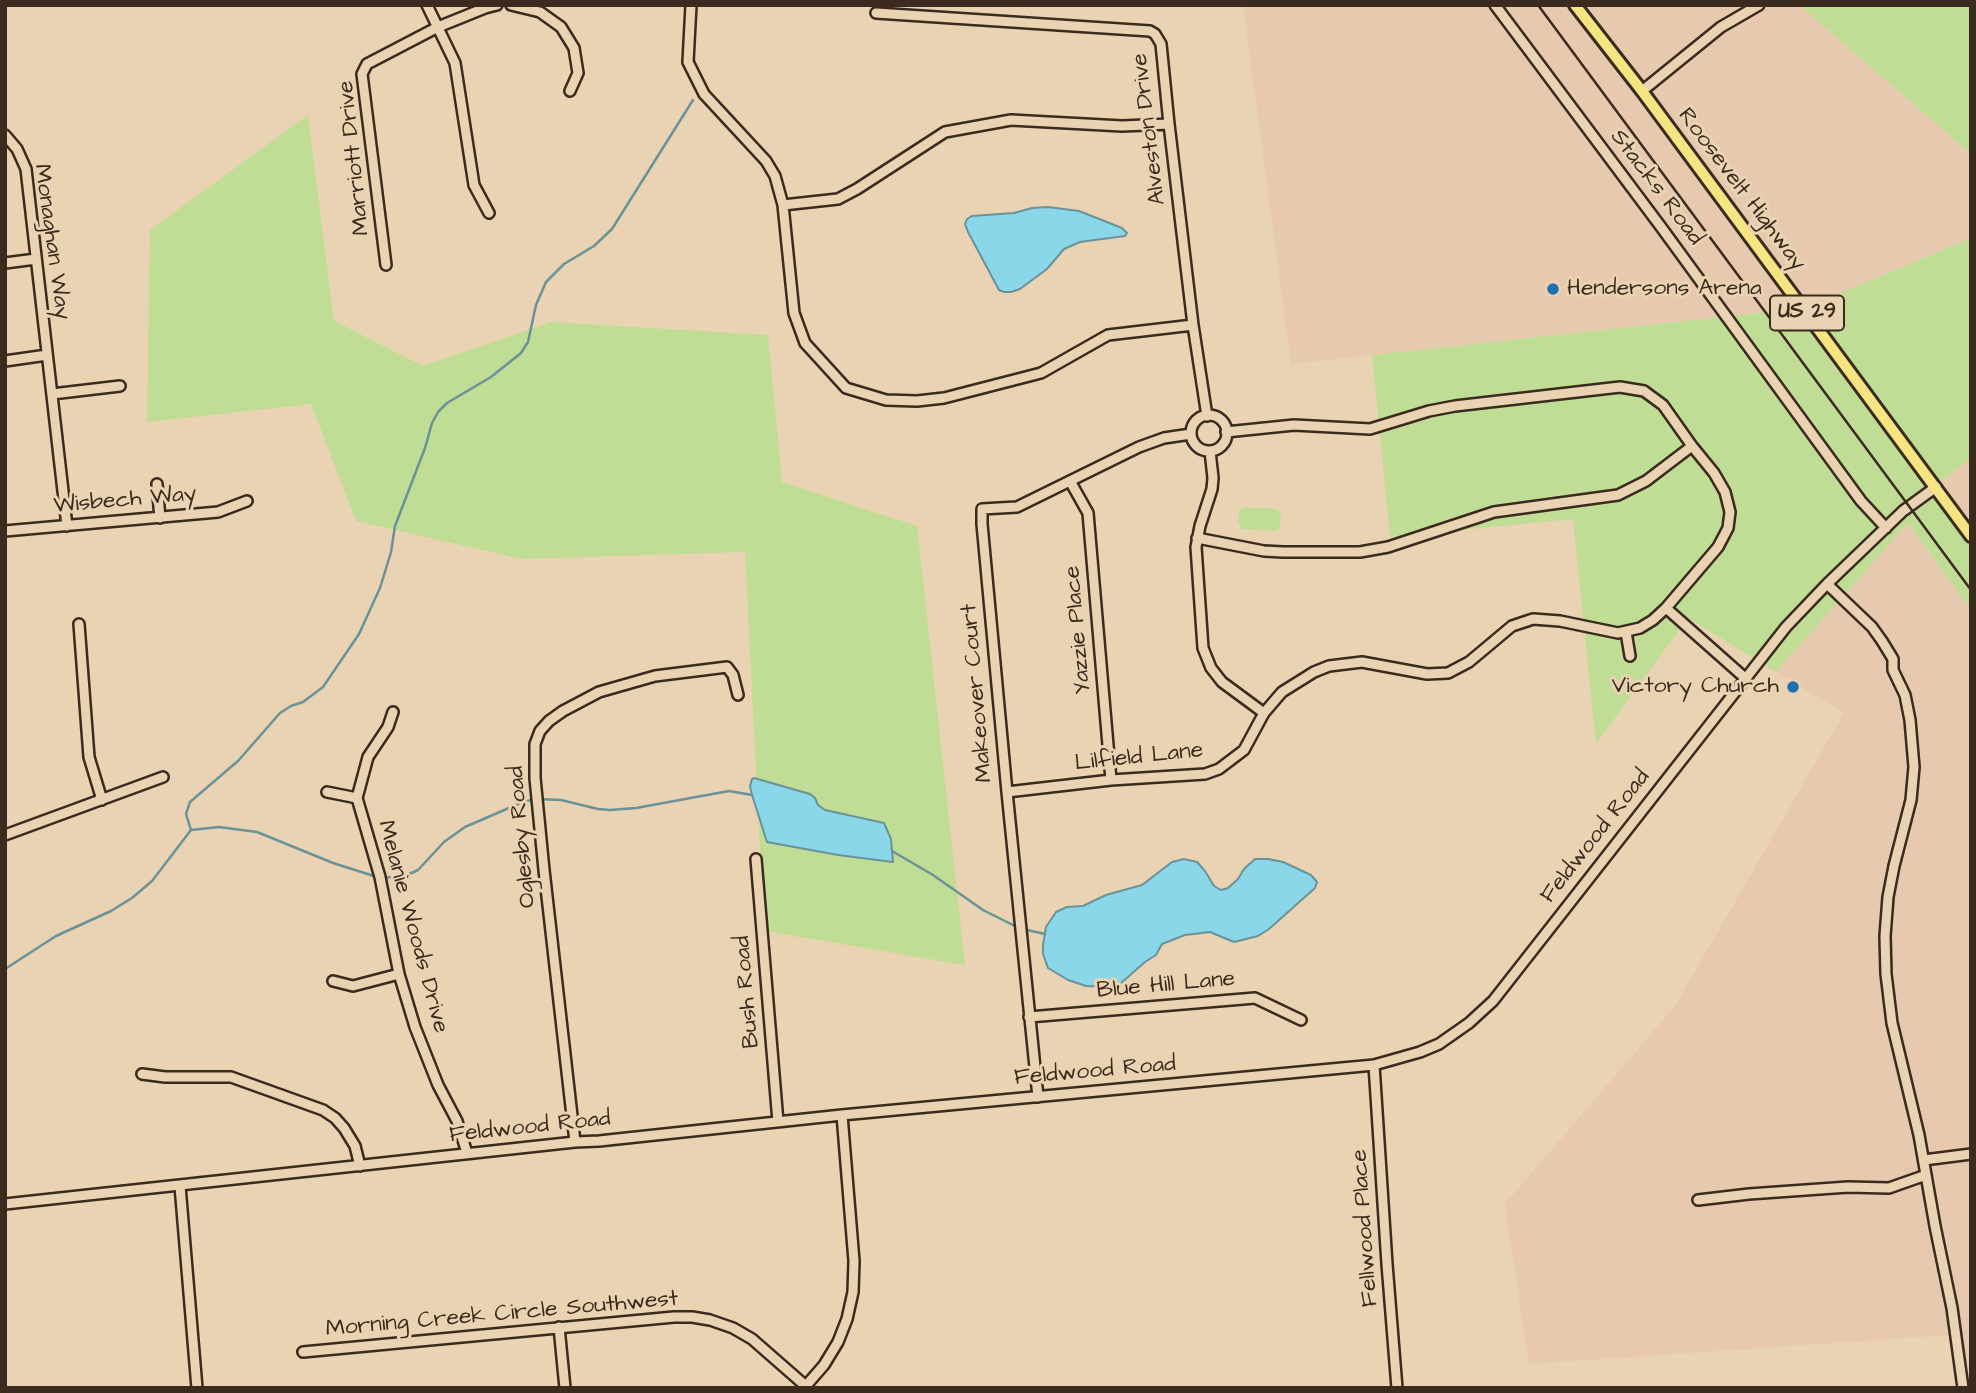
<!DOCTYPE html>
<html>
<head>
<meta charset="utf-8">
<style>
	body { margin:0 }
	#map { position:relative; width:1976px; height:1393px; overflow:hidden; background:#e9d3b2; font-family:"Architects Daughter",sans-serif }
	canvas { display:block }
	.frame { position:absolute; inset:0; border:7px solid #3b2a1e; pointer-events:none }
</style>
</head>
<body>
<div id="map">
<canvas width="1976" height="1393"></canvas>
<div class="frame"></div>
</div>
<script>
const ctx = document.querySelector('canvas').getContext('2d');
ctx.lineJoin = 'round';
function fillPath(path, color) { ctx.fillStyle = color; ctx.fill(path, 'evenodd'); }
const toPath = rows => new Path2D(rows.map(r => 'M' + r).join(''));
function trace(path, color, width, dash) { ctx.strokeStyle = color; ctx.lineWidth = width; ctx.lineCap = dash ? 'butt' : 'round'; ctx.setLineDash(dash || []); ctx.stroke(path); }
function drawText(font, color, halo, rows, align = 'center') {
  ctx.font = font + ' "Architects Daughter",sans-serif'; ctx.lineWidth = 6; ctx.setLineDash([]); ctx.textBaseline = 'middle'; ctx.strokeStyle = halo; ctx.fillStyle = color; for (const [text, x, y, turn = 0] of rows) {
    ctx.save(); ctx.translate(x, y); ctx.rotate((+turn || 0) * Math.PI / 180); ctx.textAlign = isNaN(turn) ? turn : align; if (halo) ctx.strokeText(text, 0, 0); ctx.fillText(text, 0, 0); ctx.restore();
  }
}
fillPath(toPath([
	[1243,5,1799,5,1971,154,1971,238,1804,308,1291,364],
	[1971,458,1971,525,1938,483],
	[1908,523,1971,610,1971,1388,1957,1388,1951,1335,1529,1364,1505,1204,1675,1006,1844,713,1776,672]
]), '#e7c9b0');
fillPath(toPath([
	[1799,5,1971,5,1971,154],
	[308,115,334,321,423,366,551,322,768,335,782,482,917,526,965,965,764,931,745,552,522,559,356,521,311,404,147,422,150,230],
	[1971,238,1971,458,1938,483,1971,525,1971,610,1908,523,1776,672,1688,618,1596,744,1573,519,1390,537,1372,355,1804,308],
	[1243,507,1277,509,1281,513,1280,527,1276,531,1242,529,1238,524,1239,511]
]), '#c0dd95');
const water = toPath([
	[1048,207,1079,211,1122,228,1127,233,1125,236,1080,242,1071,246,1064,249,1047,269,1020,289,1011,292,1004,292,999,290,968,232,965,224,967,219,972,216,1014,213,1032,208,1048,207],
	[754,778,810,794,815,798,818,805,825,810,884,823,891,839,893,862,838,855,767,842,752,795,750,786,752,779,754,778],
	[1184,859,1197,862,1205,871,1214,886,1221,890,1228,888,1238,879,1244,869,1255,859,1268,859,1283,862,1311,875,1317,882,1315,888,1269,929,1258,936,1234,942,1210,932,1185,935,1162,944,1156,955,1145,962,1120,984,1113,987,1086,986,1068,980,1048,968,1043,954,1043,945,1046,927,1056,912,1067,907,1083,906,1106,895,1142,885,1172,862,1184,859]
]);
fillPath(water, '#8ad7e9');
trace(water, '#6a9298', 2);
trace(toPath([
	[191,830,186,814,190,802,238,761,280,713,291,706,303,702,323,687,359,634,380,588,391,552,395,526,425,448,432,423,438,412,447,403,491,377,521,353,528,342,536,305,546,282,564,264,594,246,612,229,693,100],
	[892,851,933,875,983,910,1017,927],
	[384,878,407,875,418,870,444,842,465,827,523,802,535,799,561,800,598,809,610,810,636,808,729,791,752,795],
	[1027,930,1045,934],
	[5,969,56,936,111,911,132,898,152,881,191,830,219,827,257,832,333,863,377,877]
]), '#6a9298', 2.5);
const minor = toPath([
	[427,5,455,63,474,185,489,213],
	[511,5,540,12,561,27,574,48,578,73,570,91],
	[691,5,688,62,704,94,766,161,775,176,783,205,794,313,805,343,846,388,886,400,917,401,944,398,1041,373,1108,335,1193,325],
	[1495,5,1661,227,1861,501,1886,528],
	[876,13,1150,31,1155,34,1161,44,1169,124,1193,325,1207,416],
	[1642,91,1721,27,1759,5],
	[5,135,17,149,26,169,67,526],
	[783,205,838,199,857,189,945,132,1011,120,1122,126,1169,124],
	[5,263,36,259],
	[386,265,362,74,367,64,438,27,485,8,497,5],
	[5,361,47,355],
	[52,394,120,386],
	'1191 433a18 18 0 1 1 36 0a18 18 0 1 1-36 0Z',
	[1210,451,1213,478,1212,489,1200,526,1196,547,1203,648,1211,668,1222,682,1264,713],
	[1070,481,1088,513,1111,780],
	[157,484,160,518],
	[5,531,218,512,247,501],
	[1197,538,1264,551,1283,552,1360,552,1388,547,1494,512,1618,495,1646,481,1692,446,1663,405,1644,391,1620,387,1455,406,1429,411,1370,429,1294,425,1226,432],
	[1827,584,1872,627,1882,641,1893,659,1893,670,1905,695,1910,720,1914,767,1911,800,1894,866,1888,897,1885,936,1886,974,1892,1023,1919,1135,1935,1226,1952,1308,1963,1388],
	[1666,608,1745,678],
	[79,624,89,757,102,800],
	[1626,632,1630,656],
	[393,712,388,727,368,757,357,798,380,877,399,974,415,1027,438,1085,457,1121,467,1153],
	[327,792,357,798],
	[1007,792,1111,780,1205,774,1219,769,1244,750,1264,713,1282,692,1314,672,1329,666,1362,662,1427,674,1448,673,1469,662,1512,626,1533,619,1560,621,1618,633,1640,628,1653,620,1666,608,1718,547,1728,528,1730,512,1725,492,1714,473,1692,446],
	[5,835,163,777],
	[756,859,778,1122],
	[333,981,353,986,399,974],
	[1029,1017,1255,998,1301,1020],
	[1374,1065,1387,1264,1397,1388],
	[142,1074,165,1077,231,1077,323,1110,335,1118,344,1128,355,1146,360,1166],
	[1038,1097,1007,792,982,524,982,509,1017,507,1139,447,1164,438,1191,434],
	[575,1142,544,870,535,778,535,744,540,731,549,721,563,711,599,692,655,676,727,667,733,675,738,695],
	[1924,1160,1971,1154],
	[180,1186,197,1388],
	[1698,1200,1749,1194,1848,1187,1889,1188,1926,1175],
	[5,1204,575,1142,599,1141,842,1115,1374,1065,1420,1052,1439,1044,1469,1023,1493,1001,1786,627,1827,584,1903,511,1936,487],
	[559,1327,565,1388],
	[303,1352,674,1317,692,1317,710,1320,733,1328,752,1339,808,1388],
	[804,1388,824,1365,838,1342,847,1319,853,1292,854,1261,842,1115]
]);
const major = toPath([
	[1575,5,1642,91,1971,536]
]);
trace(minor, '#3b2a1e', 14);
trace(major, '#3b2a1e', 16);
trace(minor, '#e9d3b2', 9);
trace(major, '#f6e381', 10);
trace(toPath([
	[1538,5,1971,590]
]), '#3b2a1e', 2.5);
for (const [x, y, r, color] of [
	[1553,289,7,"#1f6fb2"],
	[1793,687,7,"#1f6fb2"]
]) { const dot = new Path2D(); dot.arc(x, y, r, 0, 2 * Math.PI); ctx.fillStyle = color; ctx.fill(dot); trace(dot, '#e9d3b2', 2.5); }
for (const [x, y, w] of [
	[1807,313,74]
]) { const box = new Path2D(); box.roundRect(x - w / 2, y - 17.5, w, 35, 5); ctx.fillStyle = '#e9d3b2'; ctx.fill(box); trace(box, '#3b2a1e', 2); }
drawText('bold 21px', '#3b2a1e', null, [
	["US 29",1807,313]
]);
drawText('23px', '#3b2a1e', '#e9d3b2', [
	["Alveston Drive",1150,129,-97],
	["Marriott Drive",355,158,-96],
	["Stacks Road",1656,188,53],
	["Roosevelt Highway",1741,190,53],
	["Monaghan Way",51,242,82],
	["Wisbech Way",125,501,-5],
	["Yazzie Place",1079,630,-95],
	["Makeover Court",978,693,-95],
	["Lilfield Lane",1139,758,-6],
	["Oglesby Road",523,837,-95],
	["Feldwood Road",1596,837,-52],
	["Melanie Woods Drive",412,927,75],
	["Blue Hill Lane",1166,986,-5],
	["Bush Road",748,992,-95],
	["Feldwood Road",1095,1072,-5],
	["Feldwood Road",530,1128,-6],
	["Fellwood Place",1366,1228,-94],
	["Morning Creek Circle Southwest",502,1315,-5]
]);
drawText('23px', '#3b2a1e', '#e9d3b2', [
	["Hendersons Arena",1567,289],
	["Victory Church",1779,687,"right"]
], 'left');
</script>
</body>
</html>
